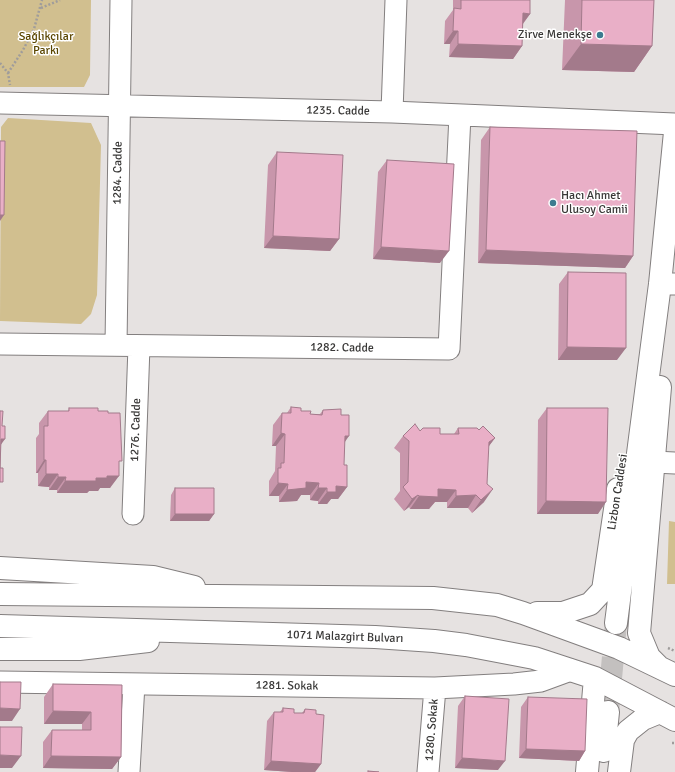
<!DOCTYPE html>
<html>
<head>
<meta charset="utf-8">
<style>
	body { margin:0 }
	canvas { display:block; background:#e6e2e1 }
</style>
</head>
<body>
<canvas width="675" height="772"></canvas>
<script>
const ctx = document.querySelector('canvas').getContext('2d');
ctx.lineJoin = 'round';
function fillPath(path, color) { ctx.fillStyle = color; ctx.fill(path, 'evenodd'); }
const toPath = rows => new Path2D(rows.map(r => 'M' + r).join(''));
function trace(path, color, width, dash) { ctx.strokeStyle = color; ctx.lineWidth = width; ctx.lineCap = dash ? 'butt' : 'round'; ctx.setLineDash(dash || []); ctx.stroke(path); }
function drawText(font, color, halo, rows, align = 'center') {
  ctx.font = font + ' Signika,sans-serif'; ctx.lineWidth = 3; ctx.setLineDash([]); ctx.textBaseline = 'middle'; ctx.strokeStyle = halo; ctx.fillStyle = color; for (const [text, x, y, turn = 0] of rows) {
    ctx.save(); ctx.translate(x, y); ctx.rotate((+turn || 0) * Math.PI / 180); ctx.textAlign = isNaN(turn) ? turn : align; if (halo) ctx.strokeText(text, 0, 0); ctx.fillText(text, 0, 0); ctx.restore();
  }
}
fillPath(toPath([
	[0,0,91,0,90,75,84,87,0,87],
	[8,118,91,123,101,145,97,295,91,314,81,324,0,321,1,127],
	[669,521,675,522,675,584,667,584]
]), '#d1bf8f');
trace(toPath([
	[608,712,616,623]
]), '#c3c0bf', 22, [22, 11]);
const minor = toPath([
	[0,103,392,112,675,124],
	[392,112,396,0],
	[660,284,675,284],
	[0,344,449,349,460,115],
	[116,345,121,0],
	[654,462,675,463],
	[133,514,139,346],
	[0,682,435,688,514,684,541,681,571,670],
	[129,772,134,684],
	[428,772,435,688]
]);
const major = toPath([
	[0,568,153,577,194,587],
	[0,594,433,598,497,605,523,613,619,648,675,675],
	[537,613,563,613,590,604,603,590,618,489],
	[616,623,660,284,675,132],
	[0,626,375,637,434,641,466,645,534,658,595,678,675,720],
	[0,649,79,649,148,641],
	[659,667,649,657,639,633,660,387],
	[604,751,608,712],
	[587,772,595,678],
	[619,772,623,740,628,731,643,719,660,712]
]);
trace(minor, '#837f7f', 23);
trace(major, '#837f7f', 24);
trace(toPath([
	[41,8,60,0],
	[0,63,8,73,10,85],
	[8,73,23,50,34,29,42,0],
	[668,648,675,651],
	[672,743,675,743]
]), '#9f9c9b', 2.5, [2, 2]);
trace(minor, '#fff', 21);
trace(major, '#fff', 22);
fillPath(toPath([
	[453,0,530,0,530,14,523,24,522,46,513,59,449,57,450,44,444,44,445,21,453,10],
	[565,0,654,0,652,46,634,72,562,70],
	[490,127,633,256,625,268,478,263,481,140],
	[277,152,339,239,330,251,264,248,268,165],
	[387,160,440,263,373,259,378,172],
	[568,272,617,360,558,360,559,284],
	[291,407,310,414,320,414,323,410,341,415,344,442,344,465,347,487,338,499,331,499,327,504,318,504,318,501,310,500,310,495,301,495,297,501,279,502,279,496,269,496,269,481,275,471,276,446,272,446,273,425,282,413,287,413],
	[69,408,98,411,108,413,119,465,110,488,100,488,98,491,89,491,87,493,57,493,57,490,49,490,49,487,38,486,38,473,36,473,36,438,39,434,39,423,48,411,68,411],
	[547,408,598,514,537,514,538,420],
	[458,428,479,430,495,438,488,447,484,502,472,513,468,508,447,508,447,502,435,502,429,509,410,509,409,507,404,511,394,499,400,491,400,453,394,448,403,436,420,431,440,434,454,434],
	[175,488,214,514,209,521,170,521,171,495],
	[53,684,122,685,121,757,112,769,43,768,43,742,52,730,82,730,82,724,44,724,44,697],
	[465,696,498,770,455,768,458,706],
	[528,697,585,751,579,761,519,758,521,707],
	[283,708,294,713,302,713,305,709,316,714,321,764,315,772,292,772,264,770,267,721,274,712,280,712]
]), '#c896ab');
fillPath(toPath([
	[523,13,530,14,521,26],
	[453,31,458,31,450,44,444,44],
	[458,44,522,46,513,59,449,57],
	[581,44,652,46,634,72,562,70],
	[0,215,4,215,0,221],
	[273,236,339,239,330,251,264,248],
	[381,247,449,251,440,263,373,259],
	[486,250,633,256,625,268,478,263],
	[567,347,626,348,617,360,558,360],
	[281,433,285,434,276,446,272,446],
	[345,436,349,436,340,449],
	[495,438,486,450,489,442],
	[1,439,5,439,0,446],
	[44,460,46,460,38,473,36,473],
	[46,474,58,474,49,487,38,486],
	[107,476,119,476,110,488,100,488,98,491,89,491,87,493,57,493,65,481,96,478],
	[58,477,66,477,57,490,49,490],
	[306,482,319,483,310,495,301,495,297,501,279,502,287,490],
	[278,483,288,484,279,496,269,496],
	[336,486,347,487,338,499,331,499,327,504,318,504,327,492],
	[318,488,327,488,318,501,310,500],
	[438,489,456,490,447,502,435,502,429,509,410,509,419,496],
	[493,489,484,502,472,513,481,500],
	[418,495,409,507,404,511,412,499],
	[476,495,468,508,447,508,456,496],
	[546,501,606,502,598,514,537,514],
	[175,514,214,514,209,521,170,521],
	[0,708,20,709,12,721,0,721],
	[53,711,91,712,82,724,44,724],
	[526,749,585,751,579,761,519,758],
	[0,755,21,756,12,768,0,768],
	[51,756,121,757,112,769,43,768],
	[462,758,505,761,498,770,455,768],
	[271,761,321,764,315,772,292,772,264,770]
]), '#a37a8b');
const building = toPath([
	[461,0,530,0,530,14,523,13,522,46,458,44,458,31,453,31,454,8,461,9,461,0],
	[582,0,654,0,652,46,581,44,582,0],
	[490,127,637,131,633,256,486,250,490,127],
	[0,141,5,141,4,215,0,215,0,141],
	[277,152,343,155,339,239,273,236,277,152],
	[387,160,454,164,449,251,381,247,387,160],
	[568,272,626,273,626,348,567,347,568,272],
	[291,407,301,408,301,411,311,411,310,414,322,415,323,410,341,409,341,415,349,415,349,436,345,436,344,465,347,465,347,487,336,486,336,492,327,492,327,488,318,488,319,483,306,482,306,488,287,490,288,484,278,483,278,468,281,468,281,463,284,463,285,434,281,433,282,413,291,413,291,407],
	[69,408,98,408,98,411,108,411,108,413,120,413,122,461,119,461,119,476,107,476,107,478,96,478,96,481,65,481,66,477,58,477,58,474,46,474,46,460,44,460,44,426,48,426,48,411,69,411,69,408],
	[547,408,608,408,606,502,546,501,547,408],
	[0,411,3,411,2,426,5,426,5,439,1,439,0,468,3,468,3,482,0,482,0,411],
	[415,424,420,431,423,428,440,428,440,434,459,434,458,428,477,428,479,430,483,426,495,438,489,442,487,484,493,489,481,500,476,495,456,496,456,490,438,489,438,497,419,496,418,495,412,499,403,487,408,482,409,441,403,436,415,424],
	[175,488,214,488,214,514,175,514,175,488],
	[0,682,21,682,20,709,0,708,0,682],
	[53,684,122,685,121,757,51,756,52,730,91,730,91,712,53,711,53,684],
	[465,696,509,699,505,761,462,758,465,696],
	[528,697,587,699,585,751,526,749,528,697],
	[283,708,294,709,294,713,304,713,305,709,316,710,316,714,324,715,321,764,271,761,274,712,283,712,283,708],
	[0,727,22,727,21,756,0,755,0,727],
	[368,771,379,772,368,772,368,771]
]);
fillPath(building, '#e9afc7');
trace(building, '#a37a8b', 1);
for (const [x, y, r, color] of [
	[600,35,4,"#3c7b90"],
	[553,203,4,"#3c7b90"]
]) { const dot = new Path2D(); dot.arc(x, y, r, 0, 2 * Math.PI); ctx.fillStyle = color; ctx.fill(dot); trace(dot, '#fff', 1.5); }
drawText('12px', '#393837', '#fff', [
	["Zirve Menekşe",592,35],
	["Hacı Ahmet",561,196,"left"],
	["Ulusoy Camii",561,210,"left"]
], 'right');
drawText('12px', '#5a4600', '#fff', [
	["Sağlıkçılar",46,37],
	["Parkı",46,51]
]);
drawText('12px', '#393837', '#fff', [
	["1235. Cadde",338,111,1],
	["1284. Cadde",118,173,-89],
	["1282. Cadde",342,348,1],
	["1276. Cadde",136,430,-88],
	["Lizbon Caddesi",618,492,-81],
	["1071 Malazgirt Bulvarı",345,637,2],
	["1281. Sokak",287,686,1],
	["1280. Sokak",432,730,-85]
]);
</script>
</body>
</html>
